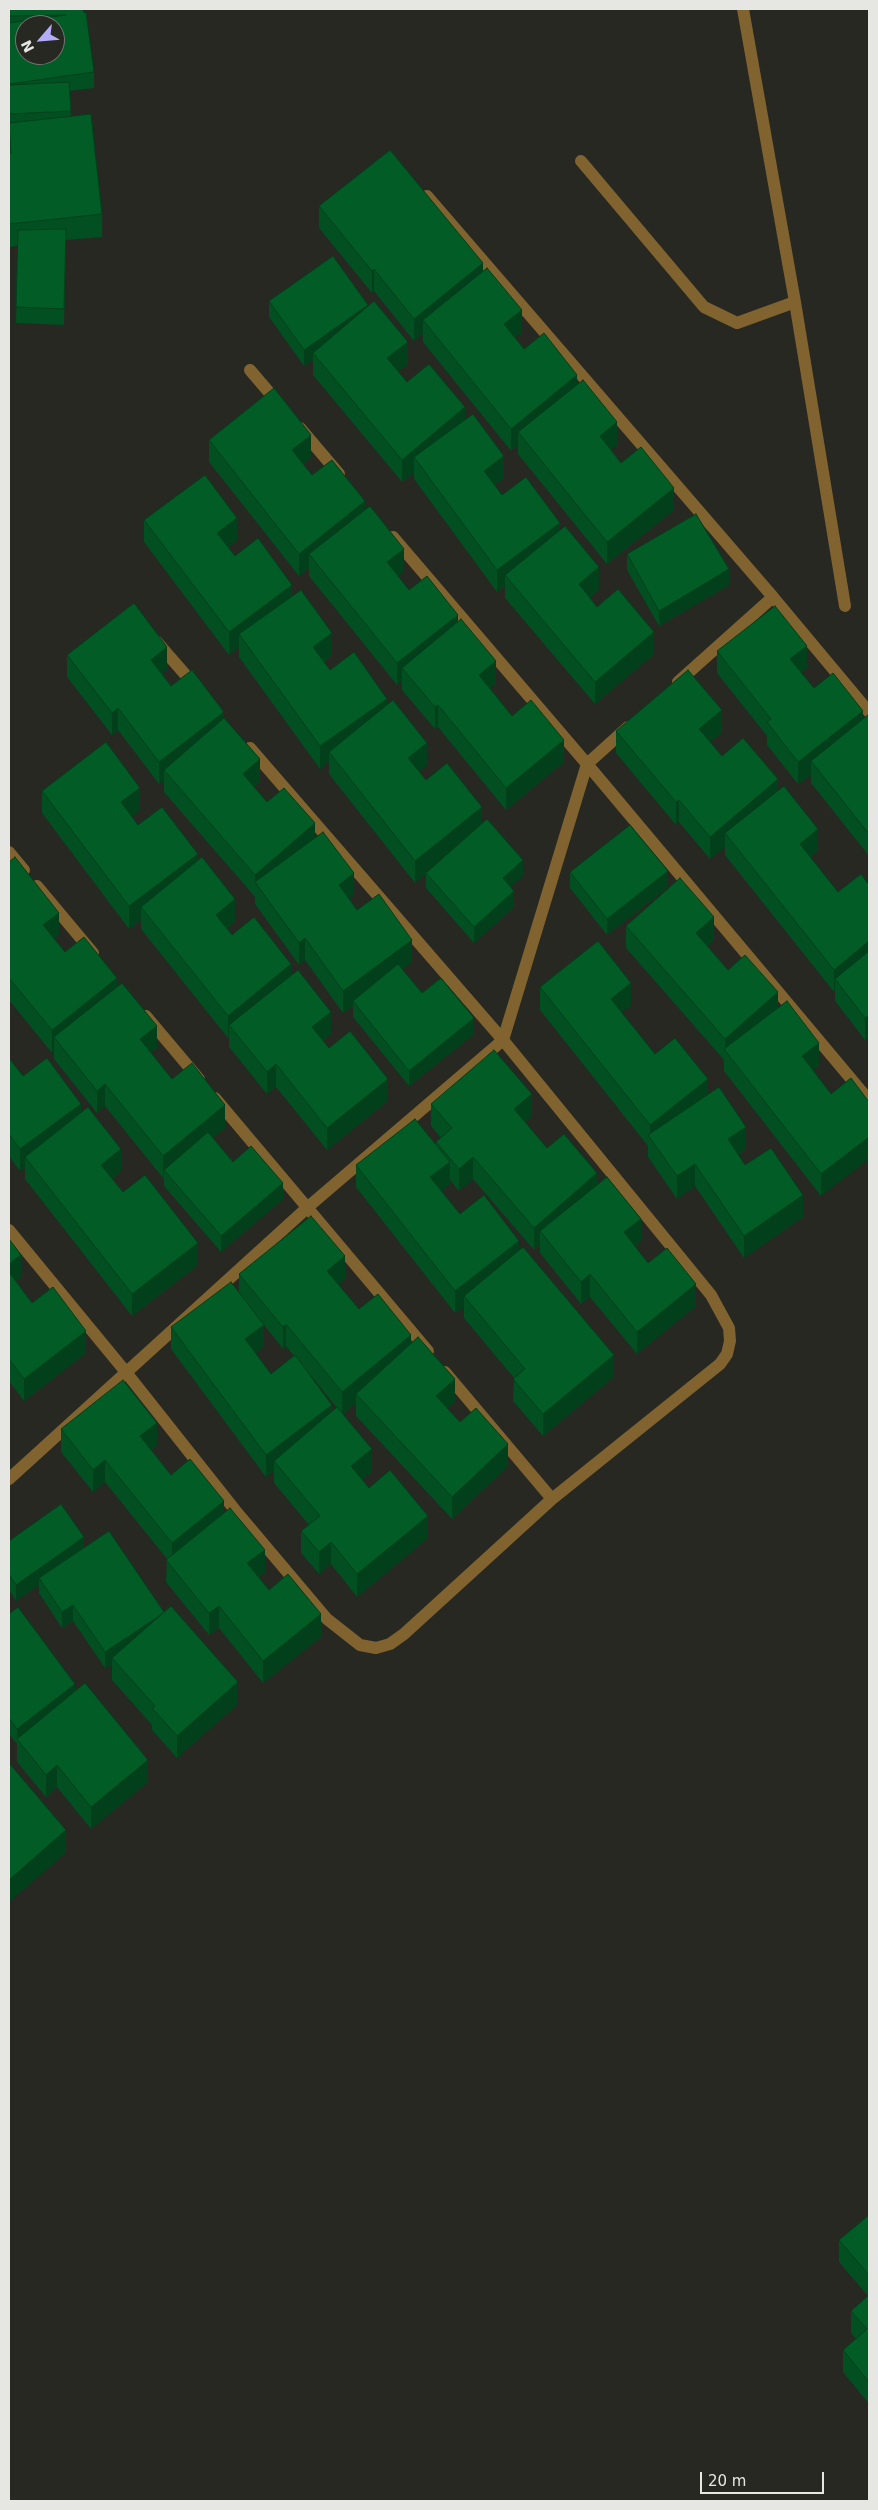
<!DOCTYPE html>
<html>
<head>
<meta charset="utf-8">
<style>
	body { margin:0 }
	#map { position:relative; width:878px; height:2510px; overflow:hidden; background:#272822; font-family:"DejaVu Sans",sans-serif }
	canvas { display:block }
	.frame { position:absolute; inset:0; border:10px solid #e6e6e2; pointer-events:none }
	.north { position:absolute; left:15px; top:15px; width:50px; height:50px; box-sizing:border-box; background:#272822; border:1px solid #73746f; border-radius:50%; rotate:243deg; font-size:14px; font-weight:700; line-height:20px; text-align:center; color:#e6e6e2 }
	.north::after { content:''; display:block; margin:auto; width:18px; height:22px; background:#b4acf9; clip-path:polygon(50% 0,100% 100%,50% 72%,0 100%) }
	.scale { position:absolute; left:700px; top:2472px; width:124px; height:22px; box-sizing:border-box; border:2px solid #e6e6e2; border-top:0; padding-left:6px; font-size:15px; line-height:18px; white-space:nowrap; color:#e6e6e2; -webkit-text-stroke:4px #272822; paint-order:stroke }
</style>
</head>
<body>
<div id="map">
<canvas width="878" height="2510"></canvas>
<div class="frame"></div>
<div class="north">N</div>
<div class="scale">20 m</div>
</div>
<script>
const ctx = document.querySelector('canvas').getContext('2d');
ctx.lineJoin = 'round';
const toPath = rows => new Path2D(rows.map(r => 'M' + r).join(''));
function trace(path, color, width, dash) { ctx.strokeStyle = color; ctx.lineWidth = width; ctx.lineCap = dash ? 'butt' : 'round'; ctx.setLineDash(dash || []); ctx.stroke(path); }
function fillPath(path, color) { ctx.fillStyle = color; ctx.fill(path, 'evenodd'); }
trace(toPath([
	[743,9,795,302,845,606],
	[581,161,704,307,737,323,795,302],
	[427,196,773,597],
	[250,370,279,404],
	[300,428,339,474],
	[393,537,587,764,868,1099],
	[156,641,197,688],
	[678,682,773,597,869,712],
	[250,748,503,1040,711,1295,729,1328,730,1341,727,1354,720,1364,552,1499],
	[9,852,24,870],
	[37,886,93,953],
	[146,1016,199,1079],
	[215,1098,428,1351],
	[9,1230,125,1371,235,1510,327,1619,360,1645,376,1648,390,1644,404,1634,552,1499,445,1372],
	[9,1479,308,1207,503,1040,587,764,628,727]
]), '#80632f', 12);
fillPath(toPath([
	[9,9,84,13,94,72,94,88,69,91,71,116,102,214,102,237,66,240,64,325,16,323,18,246,9,247],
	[319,206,483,271,522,332,515,337,524,349,577,384,617,445,611,449,621,463,674,510,607,564,518,454,518,445,511,451,423,342,423,333,414,341,374,291,372,293,319,228],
	[269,301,368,306,408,364,398,371,407,382,465,419,504,478,495,485,502,495,560,530,599,589,590,597,597,607,654,654,595,704,505,598,505,586,497,592,414,479,414,472,402,482,313,375,313,360,304,366,269,317],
	[209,440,311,457,303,464,312,475,365,510,404,571,398,576,409,590,458,621,496,683,490,688,512,716,564,762,506,810,438,727,435,729,402,690,402,681,397,685,309,576,309,568,299,576,209,462],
	[144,520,237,540,228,547,235,556,292,596,332,655,324,662,330,670,387,705,427,765,419,771,426,780,482,823,523,876,510,887,514,907,474,943,426,888,426,874,415,883,329,774,329,762,320,769,239,657,239,647,229,655,144,542],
	[627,554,729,585,659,626,627,570],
	[717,651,807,668,801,673,814,688,863,719,869,717,869,856,811,783,811,775,798,784,767,745,767,736,717,673],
	[67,655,167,669,162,673,171,686,224,718,260,781,254,787,267,802,315,838,354,895,349,899,357,910,412,962,402,969,422,993,474,1034,409,1086,353,1017,353,1006,343,1013,305,960,299,965,255,904,255,897,164,792,164,780,159,784,118,730,112,735,67,677],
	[616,731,722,732,710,742,722,756,778,790,818,851,810,858,838,892,869,885,869,1037,865,1040,835,1001,835,991,834,992,725,855,725,847,710,859,679,822,676,825,616,753],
	[42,791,140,810,131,817,138,825,198,860,235,921,227,928,232,935,291,975,331,1034,323,1041,329,1048,388,1101,327,1150,276,1087,267,1094,229,1047,229,1037,228,1038,141,929,141,920,129,929,42,813],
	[9,862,59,935,54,939,65,952,117,987,157,1048,151,1053,172,1079,225,1128,212,1138,233,1162,283,1199,221,1252,164,1186,164,1177,163,1178,105,1106,97,1113,54,1059,54,1051,52,1053,9,1000],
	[570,872,668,887,607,935,570,888],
	[626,926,714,939,707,946,728,970,778,1008,819,1065,813,1070,831,1094,821,1196,724,1071,724,1060,626,948],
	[540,987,631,1005,621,1012,655,1054,708,1095,746,1149,738,1155,745,1165,803,1217,744,1258,695,1186,677,1199,648,1157,648,1146,540,1010],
	[9,1058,23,1076,81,1112,121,1171,112,1179,123,1192,198,1265,132,1316,25,1179,25,1168,20,1171,9,1156],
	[431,1104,532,1116,525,1122,547,1148,597,1185,641,1241,635,1246,648,1263,696,1306,637,1354,590,1297,581,1304,540,1253,540,1244,534,1250,473,1179,459,1191,450,1180,450,1184,441,1191,460,1214,519,1250,614,1377,543,1436,513,1401,514,1378,464,1318,464,1307,455,1313,356,1187,356,1165,436,1145,436,1142,441,1138,431,1126],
	[9,1239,21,1277,15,1281,32,1303,86,1353,24,1401,9,1381],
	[239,1274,345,1279,338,1284,359,1309,411,1344,455,1401,447,1408,460,1422,508,1466,452,1519,356,1416,356,1403,343,1414,372,1472,362,1479,369,1488,428,1538,357,1597,331,1564,319,1574,301,1553,301,1531,309,1525,274,1483,274,1471,266,1477,171,1349,171,1327,239,1293],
	[264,1325,283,1349,286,1346,294,1356,271,1374,255,1353,264,1347],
	[309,1373,337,1408,332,1412],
	[61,1429,157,1445,151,1450,171,1475,224,1513,265,1572,258,1577,269,1590,321,1637,263,1683,219,1628,209,1635,166,1582,167,1559,105,1482,93,1492,61,1452],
	[9,1541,84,1547,164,1612,238,1704,177,1758,152,1730,152,1725,112,1680,112,1664,105,1668,73,1621,62,1628,39,1593,39,1585,16,1601,9,1590],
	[9,1614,75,1691,148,1782,91,1829,57,1787,46,1797,17,1762,17,1744,9,1734],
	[869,2215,869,2404,843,2372,843,2350,856,2339,851,2333,851,2311,868,2296,839,2262,839,2240]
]), '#024f21');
fillPath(toPath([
	[483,263,483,285,423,320,423,333,414,341,414,319],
	[374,269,374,291,372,293,372,271],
	[368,305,368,321,313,353,313,360,304,366,304,350],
	[522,310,522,332,504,346,504,324],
	[408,342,408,364,387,380,387,358],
	[577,375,577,397,518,432,518,445,511,451,511,429],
	[465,407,465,429,414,457,414,472,402,482,402,460],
	[617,422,617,445,600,458,600,436],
	[311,435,311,457,292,472,292,450],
	[504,456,504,478,484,493,484,471],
	[674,488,674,510,607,564,607,542],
	[365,501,365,523,309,554,309,568,299,576,299,554],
	[237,518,237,540,217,555,217,533],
	[560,523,560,545,505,575,505,586,497,592,497,570],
	[404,549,404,571,387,584,387,562],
	[599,567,599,589,579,606,579,584],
	[729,569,729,585,659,626,659,611],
	[292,585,292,607,239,634,239,647,229,655,229,632],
	[458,615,458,637,402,668,402,681,397,685,397,663],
	[654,632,654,654,595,704,595,682],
	[332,633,332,655,313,669,313,647],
	[807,646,807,668,790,681,790,659],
	[167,647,167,669,151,682,151,660],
	[496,661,496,683,479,698,479,675],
	[387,699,387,721,329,752,329,762,320,769,320,746],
	[438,705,438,727,435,729,435,707],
	[118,708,118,730,112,735,112,713],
	[722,710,722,732,699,751,699,729],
	[863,711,863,733,811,761,811,775,798,784,798,762],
	[224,712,224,734,164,770,164,780,159,784,159,762],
	[564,740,564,762,506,810,506,788],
	[427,743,427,765,408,780,408,758],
	[260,759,260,781,243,796,243,774],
	[778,779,778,801,725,833,725,847,710,859,710,837],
	[140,788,140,810,121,825,121,802],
	[679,800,679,822,676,825,676,802],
	[482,807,482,829,426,873,426,874,415,883,415,861],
	[315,823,315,845,255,882,255,897,255,875],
	[818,829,818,851,800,866,800,844],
	[198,854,198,877,141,907,141,920,129,929,129,906],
	[523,860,523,876,503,894,503,878],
	[668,871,668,887,607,935,607,919],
	[354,873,354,895,339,907,339,885],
	[514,891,514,907,474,943,474,927],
	[235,899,235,921,216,937,216,915],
	[59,913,59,935,43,947,43,925],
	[714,917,714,939,696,955,696,933],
	[305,938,305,960,299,965,299,943],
	[412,940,412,962,355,1004,353,1001,353,1006,343,1013,343,991],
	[869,941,869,963,835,979,835,991,834,992,834,970],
	[291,964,291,986,229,1025,229,1037,228,1038,228,1016],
	[117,978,117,1000,54,1037,54,1051,52,1053,52,1030],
	[631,983,631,1005,611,1021,611,999],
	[778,992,778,1014,725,1050,725,1039],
	[331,1012,331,1034,312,1049,312,1027],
	[869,1015,869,1037,865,1040,865,1018],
	[474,1018,474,1034,409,1086,409,1071],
	[157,1026,157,1048,140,1061,140,1039],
	[819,1043,819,1065,802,1078,802,1056],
	[276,1064,276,1087,267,1094,267,1072],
	[388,1079,388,1101,327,1150,327,1128],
	[708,1079,708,1101,650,1137,650,1125],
	[105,1084,105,1106,97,1113,97,1091],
	[532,1094,532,1116,514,1132,514,1109],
	[81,1104,81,1126,25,1157,25,1168,20,1171,20,1149],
	[225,1105,225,1128,168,1174,164,1170,164,1177,163,1178,163,1156],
	[746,1127,746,1149,728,1162,728,1139],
	[869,1137,869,1159,821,1196,821,1174],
	[121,1149,121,1171,101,1187,101,1165],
	[473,1157,473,1179,459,1191,459,1169],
	[450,1162,450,1184,430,1200,430,1177],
	[695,1164,695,1186,677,1199,677,1176],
	[597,1173,597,1195,540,1231,540,1244,534,1250,534,1228],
	[283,1183,283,1199,221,1252,221,1236],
	[803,1195,803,1217,744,1258,744,1236],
	[641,1219,641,1241,624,1255,624,1232],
	[519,1241,519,1263,464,1296,464,1307,455,1313,455,1291],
	[198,1243,198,1265,132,1316,132,1294],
	[21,1255,21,1277,9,1286,9,1264],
	[345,1256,345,1279,327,1293,327,1271],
	[590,1274,590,1297,581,1304,581,1282],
	[696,1284,696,1306,637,1354,637,1332],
	[286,1324,286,1346,283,1349,283,1327],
	[264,1325,264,1347,245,1361,245,1339],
	[86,1331,86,1353,24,1401,24,1379],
	[411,1335,411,1357,356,1394,356,1403,342,1414,342,1392],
	[614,1355,614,1377,543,1436,543,1414],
	[455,1379,455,1401,436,1418,436,1396],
	[332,1405,332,1427,274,1461,274,1471,266,1477,266,1455],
	[157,1423,157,1445,140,1458,140,1436],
	[508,1444,508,1466,452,1519,452,1497],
	[372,1449,372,1472,351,1488,351,1466],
	[105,1460,105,1482,93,1492,93,1470],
	[224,1501,224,1523,172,1565,172,1543],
	[428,1516,428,1538,357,1597,357,1574],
	[84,1537,84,1553,39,1578,39,1585,16,1601,16,1585],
	[331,1542,331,1564,319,1574,319,1552],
	[265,1550,265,1572,247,1586,247,1563],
	[73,1605,73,1621,62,1628,62,1612],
	[219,1606,219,1628,209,1635,209,1613],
	[164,1613,112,1658,112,1664,105,1668,105,1652],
	[321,1614,321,1637,263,1683,263,1661],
	[238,1682,238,1704,177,1758,177,1736],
	[75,1684,75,1700,17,1739,17,1744,17,1729],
	[148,1760,148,1782,91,1829,91,1807],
	[57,1765,57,1787,46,1797,46,1775],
	[66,1830,66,1853,9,1902,9,1880]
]), '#01401b');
const building = toPath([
	[9,9,83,9,84,13,86,12,94,72,9,84,9,23,66,15,9,16,9,9],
	[25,25,55,25,55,55,25,55,25,25],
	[69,82,71,111,9,114,9,85,69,82],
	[91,114,102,214,9,224,9,153,11,153,9,123,91,114],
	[390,150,483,263,414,319,374,269,372,271,319,206,390,150],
	[66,229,64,309,16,307,18,230,66,229],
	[333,256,368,305,304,350,269,301,333,256],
	[487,268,522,310,504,324,524,349,544,333,577,375,511,429,423,320,487,268],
	[374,301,408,342,387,358,407,382,429,364,465,407,402,460,313,353,374,301],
	[583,380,617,422,600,436,621,463,641,447,674,488,607,542,518,432,583,380],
	[274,388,311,435,292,450,312,475,332,460,365,501,299,554,209,440,274,388],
	[473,414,504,456,484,471,502,495,526,477,560,523,497,570,414,457,473,414],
	[205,475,237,518,217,533,235,556,258,538,292,585,229,632,144,520,205,475],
	[370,506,404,549,387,562,409,590,427,576,458,615,397,663,309,554,370,506],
	[696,514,729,569,659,611,627,554,696,514],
	[565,526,599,567,579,584,597,607,618,589,654,632,595,682,505,575,565,526],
	[301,590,332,633,313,647,330,670,354,652,387,699,320,746,239,634,301,590],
	[134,603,167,647,151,660,171,686,192,670,224,712,159,762,118,708,112,713,67,655,134,603],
	[775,606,807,646,790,659,814,688,833,673,863,711,798,762,767,722,771,719,717,651,775,606],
	[461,619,496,661,479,675,512,716,531,700,564,740,506,788,438,705,435,707,402,668,461,619],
	[688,670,722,710,699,729,722,756,743,738,778,779,710,837,679,800,676,802,616,731,688,670],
	[393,700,427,743,408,758,426,780,447,763,482,807,415,861,329,752,393,700],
	[868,715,869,717,869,834,811,761,868,715],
	[224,718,260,759,243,774,267,802,284,788,315,823,255,875,164,770,224,718],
	[106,742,140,788,121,802,138,825,162,807,198,854,129,906,42,791,106,742],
	[784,786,818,829,800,844,838,892,861,874,869,885,869,941,834,970,725,833,784,786],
	[487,819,523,860,503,878,514,891,474,927,426,873,487,819],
	[630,825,668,871,607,919,570,872,630,825],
	[323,832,354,873,339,885,357,910,379,894,412,940,343,991,305,938,299,943,255,882,323,832],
	[15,857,59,913,43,925,65,952,84,937,117,978,52,1030,9,978,9,862,15,857],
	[202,857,235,899,216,915,232,935,254,917,291,964,228,1016,141,907,202,857],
	[680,878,714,917,696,933,728,970,745,955,778,992,725,1039,626,926,680,878],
	[598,941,631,983,611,999,655,1054,675,1038,708,1079,650,1125,540,987,598,941],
	[869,951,869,1015,865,1018,835,979,869,951],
	[398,964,422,993,441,978,474,1018,409,1071,353,1001,398,964],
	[298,970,331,1012,312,1027,329,1048,350,1031,388,1079,327,1128,276,1064,267,1072,229,1025,298,970],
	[122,983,157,1026,140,1039,172,1079,192,1063,225,1105,163,1156,105,1084,97,1091,54,1037,122,983],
	[787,1001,819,1043,802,1056,831,1094,851,1078,869,1102,869,1137,821,1174,724,1049,787,1001],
	[494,1050,532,1094,514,1109,547,1148,564,1134,597,1173,534,1228,473,1157,459,1169,436,1142,452,1128,431,1104,494,1050],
	[9,1058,23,1076,47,1058,81,1104,20,1149,9,1134,9,1058],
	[719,1087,746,1127,728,1139,745,1165,771,1148,803,1195,744,1236,695,1164,677,1176,648,1135,719,1087],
	[88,1107,121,1149,101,1165,123,1192,145,1175,198,1243,132,1294,25,1157,88,1107],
	[415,1119,450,1162,430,1177,460,1214,484,1195,519,1241,455,1291,356,1165,415,1119],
	[208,1132,233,1162,251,1146,283,1183,221,1236,164,1170,208,1132],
	[607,1177,641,1219,624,1232,648,1263,667,1248,696,1284,637,1332,590,1274,581,1282,540,1231,607,1177],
	[311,1216,345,1256,327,1271,359,1309,378,1294,411,1335,342,1392,286,1324,283,1327,239,1274,311,1216],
	[9,1239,21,1255,9,1264,9,1239],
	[523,1247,614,1355,543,1414,513,1379,525,1369,464,1296,523,1247],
	[9,1272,32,1303,53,1287,86,1331,24,1379,9,1359,9,1272],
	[231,1282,264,1325,245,1339,271,1374,295,1355,332,1405,266,1455,171,1327,231,1282],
	[418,1337,455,1379,436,1396,460,1422,476,1408,508,1444,452,1497,356,1394,418,1337],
	[123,1380,157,1423,140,1436,171,1475,190,1459,224,1501,172,1543,105,1460,93,1470,61,1429,123,1380],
	[337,1407,372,1449,351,1466,369,1488,390,1470,428,1516,357,1574,331,1542,319,1552,301,1531,320,1516,274,1461,337,1407],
	[61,1504,84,1537,16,1585,9,1574,9,1541,61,1504],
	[230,1508,265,1550,247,1563,269,1590,288,1574,321,1614,263,1661,219,1606,209,1613,166,1560,230,1508],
	[109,1531,164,1612,159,1616,105,1652,73,1605,62,1612,39,1578,109,1531],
	[171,1606,238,1682,177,1736,152,1708,155,1706,112,1658,171,1606],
	[18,1607,75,1684,17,1729,9,1718,9,1614,18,1607],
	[85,1683,148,1760,91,1807,57,1765,46,1775,17,1739,85,1683],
	[9,1763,66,1830,9,1880,9,1763],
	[869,2215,869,2275,839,2240,869,2215],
	[869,2295,869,2382,843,2350,867,2329,851,2311,869,2295]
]);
fillPath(building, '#025c26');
trace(building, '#01401b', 1);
</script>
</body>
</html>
